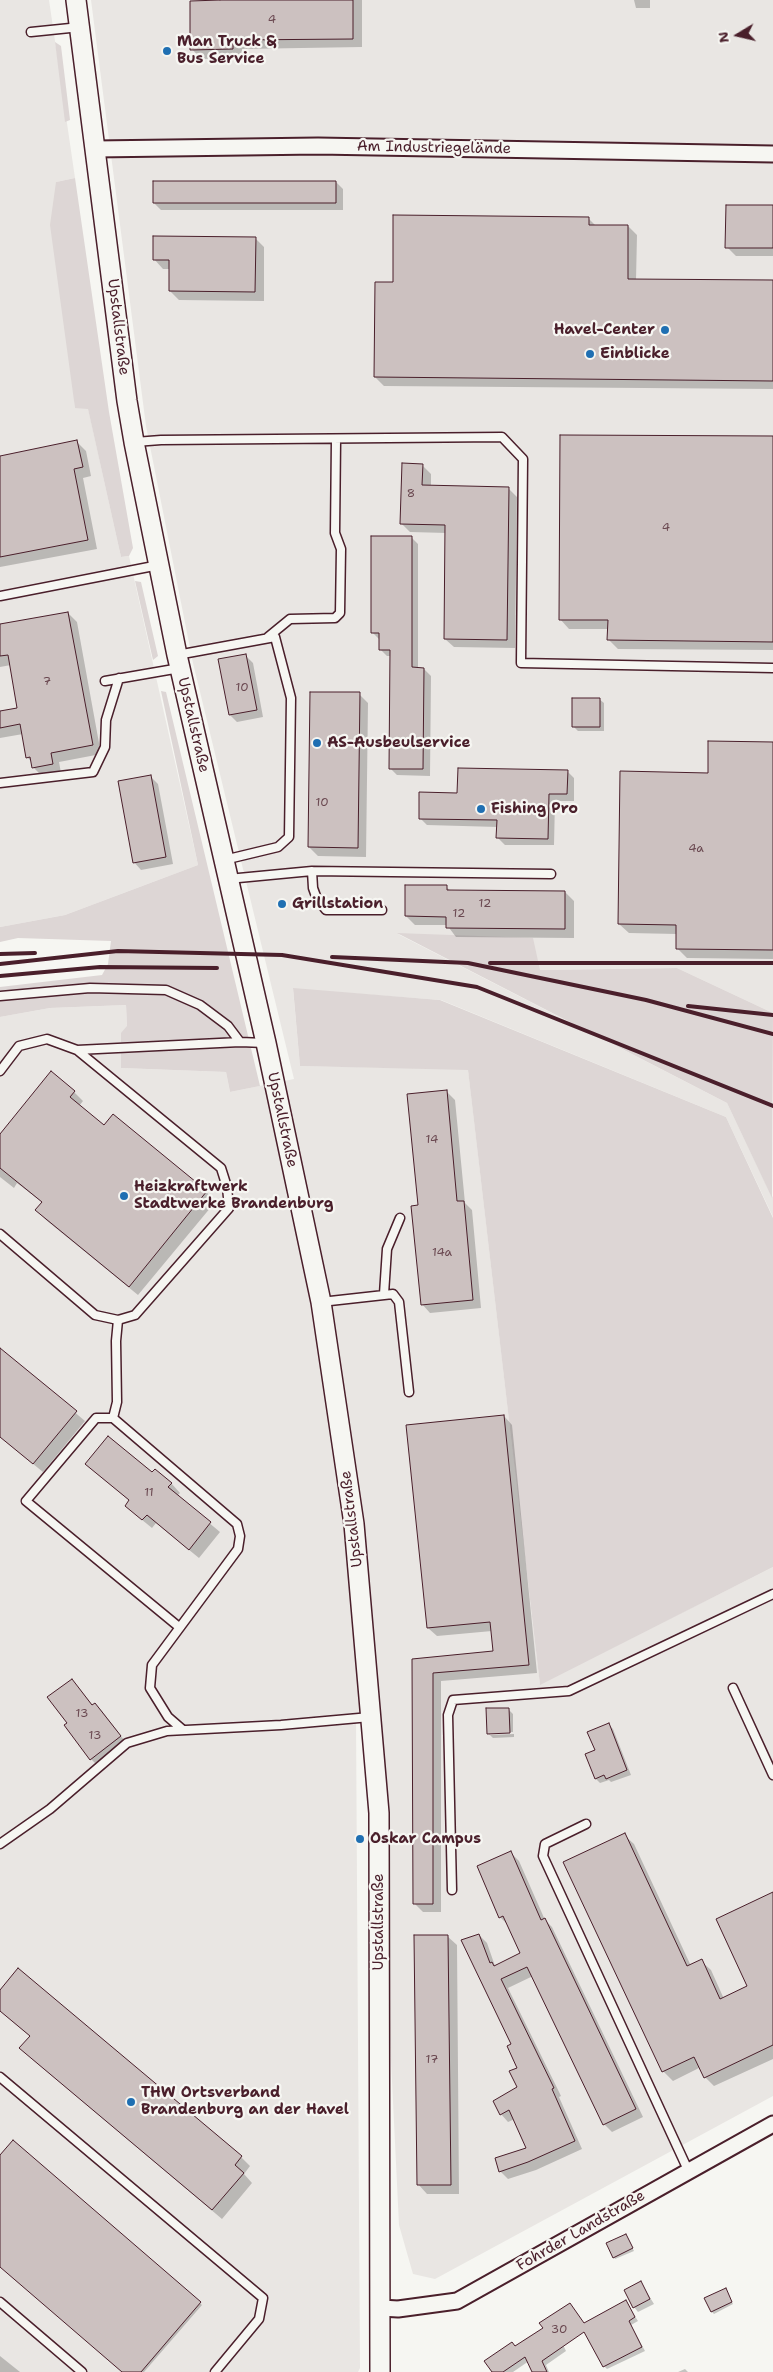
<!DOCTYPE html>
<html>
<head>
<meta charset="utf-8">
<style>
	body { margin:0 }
	#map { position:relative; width:773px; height:2372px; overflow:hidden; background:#f6f6f2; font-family:"Shantell Sans",sans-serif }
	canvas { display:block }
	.north { position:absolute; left:713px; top:10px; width:50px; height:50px; -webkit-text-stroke:4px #f6f6f2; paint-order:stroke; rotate:261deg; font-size:14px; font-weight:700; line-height:20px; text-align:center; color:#4a1f2b }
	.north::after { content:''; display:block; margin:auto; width:18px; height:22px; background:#4a1f2b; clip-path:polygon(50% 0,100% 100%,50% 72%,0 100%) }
</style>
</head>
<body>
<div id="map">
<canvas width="773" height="2372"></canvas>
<div class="north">N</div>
</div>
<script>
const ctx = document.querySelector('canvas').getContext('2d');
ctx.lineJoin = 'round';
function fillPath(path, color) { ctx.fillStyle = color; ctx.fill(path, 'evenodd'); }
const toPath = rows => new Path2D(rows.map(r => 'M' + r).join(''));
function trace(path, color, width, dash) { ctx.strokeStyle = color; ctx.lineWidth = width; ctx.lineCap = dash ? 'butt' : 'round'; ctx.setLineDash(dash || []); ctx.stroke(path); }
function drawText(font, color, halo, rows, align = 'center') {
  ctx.font = font + ' "Shantell Sans",sans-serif'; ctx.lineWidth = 4.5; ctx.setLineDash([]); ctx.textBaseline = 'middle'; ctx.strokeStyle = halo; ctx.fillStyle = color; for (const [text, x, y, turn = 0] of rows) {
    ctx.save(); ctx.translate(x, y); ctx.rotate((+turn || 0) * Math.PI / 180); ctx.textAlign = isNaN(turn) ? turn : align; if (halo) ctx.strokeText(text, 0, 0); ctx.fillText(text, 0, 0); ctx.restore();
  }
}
fillPath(toPath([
	[0,0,49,0,75,178,56,182,75,408,88,408,121,557,129,556,198,865,65,915,0,927],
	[91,0,773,0,773,1013,677,968,540,970,398,934,727,1103,772,1197,773,1196,773,1217,726,1117,441,1000,293,989,300,1066,468,1069,540,1684,773,1567,773,2096,435,2279,413,2274,399,2225,379,1813,372,1718,356,1719,360,2368,358,2372,0,2372,0,1017,50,1008,126,1005,127,1027,121,1068,226,1072,230,1092,294,1079,193,663,146,426]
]), '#e9e6e3');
fillPath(toPath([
	[55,42,61,46,70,120,65,122],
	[75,178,109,412,133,548,129,556,121,557,88,409,75,408,50,225,56,182],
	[135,581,141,582,158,656,153,660],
	[161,691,166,692,260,1086,230,1092,226,1072,121,1068,121,1033,127,1026,126,1005,50,1008,0,1017,0,987,102,975,108,964,111,941,18,938,0,942,0,927,65,915,198,865],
	[397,933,533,938,540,970,677,968,773,1013,772,1198,727,1103],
	[293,988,440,1000,726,1117,773,1218,773,1567,540,1685,468,1070,300,1066]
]), '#ddd6d5');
fillPath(toPath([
	[221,0,362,0,362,47,242,49,242,58,201,59,192,49],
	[634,0,650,0,650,8,636,8],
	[336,182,343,189,343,210,161,210,154,203],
	[773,207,773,256,736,256,727,247],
	[588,218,596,226,628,226,637,235,636,280,773,281,773,389,384,386,375,377,394,284],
	[255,238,264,247,264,301,179,300,170,291,170,269,163,269,154,259],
	[773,438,773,650,618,649,609,640,609,629,569,629,560,619],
	[77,442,86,451,91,476,83,478,97,549,0,567,0,457],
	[422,465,431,474,431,487,508,488,517,497,515,648,454,647,445,639,447,533,410,532,401,523],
	[411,537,418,544,418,669,424,669,431,676,430,776,397,775,390,768,391,656,387,656,380,649,379,639,372,632],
	[68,613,77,622,101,754,59,762,61,773,42,776,33,767,32,762,27,757,23,734,0,738,0,712,19,708,11,665,0,667,0,626],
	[246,656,253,663,263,717,237,722,230,715],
	[359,694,368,703,366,857,318,856,309,847],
	[599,699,604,703,604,731,578,731,573,726],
	[773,744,773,959,687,958,677,948,677,934,629,933,619,924,709,774],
	[567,771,574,778,574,801,555,801,554,845,505,845,498,838,498,827,427,825,420,818,458,794],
	[151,777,158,784,173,864,141,870,134,862],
	[446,887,451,891,565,892,574,901,574,938,456,937,447,925,415,925,406,916],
	[446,1091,455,1100,465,1203,472,1210,481,1308,430,1313,422,1304,419,1206],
	[74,1092,83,1101,79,1106,105,1126,206,1192,216,1201,138,1295,46,1220,37,1210,43,1203,17,1183,14,1188,0,1177,0,1136],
	[0,1349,85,1421,43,1472,0,1437],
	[504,1416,512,1425,537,1673,441,1681,441,1912,423,1912,415,1904,413,1660,494,1653,492,1631,437,1636,428,1628,407,1426],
	[96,1473,152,1474,171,1483,180,1493,177,1496,220,1532,199,1558,156,1523,152,1528,136,1515,130,1501],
	[78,1687,93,1706,95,1704,102,1711,127,1744,98,1766,91,1759,69,1723],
	[508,1709,513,1714,513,1732,490,1732,490,1735,514,1734,514,1737,493,1738,488,1733],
	[609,1725,613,1729,631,1775,611,1782,609,1780,600,1783,596,1779,596,1751],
	[624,1835,634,1844,691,1966,701,1961,711,1970,724,1999,749,1987,773,1893,773,2059,714,2086,705,2077,701,2067,673,2081,663,2071],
	[511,1853,519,1861,545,1920,552,1927,643,2117,612,2132,604,2124,533,1976,508,1988,561,2096,559,2097,582,2149,536,2170,508,2179,500,2171,528,2148,515,2119,508,2122,501,2114,519,2088,518,2068,513,2045,479,1935,487,1943,495,1966,522,1953,508,1925,500,1917],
	[447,1936,457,1945,459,2194,427,2194,418,2184],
	[0,1992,241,2157,250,2166,244,2174,252,2183,222,2219,30,2057,31,2037,0,2011],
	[13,2142,202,2305,144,2372,123,2372,0,2266,0,2157],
	[627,2237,634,2251,615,2259,614,2257],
	[641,2283,654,2304,638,2312,634,2307],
	[727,2291,733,2304,714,2314,712,2312],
	[625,2301,638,2321,631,2325,645,2351,607,2369,604,2366],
	[555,2328,566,2351,546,2365,549,2372,534,2372,529,2361,513,2372,493,2372,515,2347],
	[0,2356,20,2372,0,2372],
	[685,2369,688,2372,678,2372]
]), '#0003');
const building = toPath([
	[220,0,353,0,353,39,233,40,233,49,190,50,190,1,220,0],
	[153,181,336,181,336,203,153,203,153,181],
	[726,205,773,205,773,248,725,248,726,205],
	[393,215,589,217,589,225,628,225,628,279,773,280,773,381,374,377,375,282,393,282,393,215],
	[153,236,256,237,255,292,169,291,169,260,153,260,153,236],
	[560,435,773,436,773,642,607,640,608,620,559,620,560,435],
	[77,440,83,467,74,469,88,540,0,557,0,456,77,440],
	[402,463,423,464,422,485,509,487,507,640,444,639,445,525,400,524,402,463],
	[371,536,412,536,412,667,424,668,423,769,389,769,390,650,379,650,379,633,371,633,371,536],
	[68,612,93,745,51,753,53,764,32,768,30,757,26,758,20,724,0,728,0,711,17,708,8,655,0,656,0,624,68,612],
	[246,654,257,710,229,715,218,659,246,654],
	[310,692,360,692,358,848,308,847,310,692],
	[572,698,600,698,600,727,572,727,572,698],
	[708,741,773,742,773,950,676,949,676,925,618,924,620,771,708,773,708,741],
	[458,768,568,770,567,794,549,794,548,839,496,838,497,820,419,819,419,792,457,793,458,768],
	[151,775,166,857,133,863,118,781,151,775],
	[405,885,447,885,447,890,565,891,565,929,446,928,446,917,405,916,405,885],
	[51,1071,75,1091,70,1097,104,1125,113,1114,207,1191,129,1287,35,1210,42,1202,0,1168,0,1134,51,1071],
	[447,1090,457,1201,464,1201,473,1300,421,1305,411,1206,418,1205,407,1094,447,1090],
	[0,1348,77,1411,33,1464,0,1437,0,1348],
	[504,1415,529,1665,433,1673,433,1904,413,1904,412,1659,493,1651,490,1622,427,1628,406,1425,504,1415],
	[108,1436,152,1472,155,1469,172,1483,168,1487,211,1522,189,1550,147,1515,142,1520,125,1506,129,1500,85,1464,108,1436],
	[72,1679,92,1705,95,1703,121,1736,90,1760,64,1725,67,1723,47,1697,72,1679],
	[486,1708,509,1708,510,1733,487,1734,486,1708],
	[609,1723,627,1770,606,1779,604,1775,595,1779,585,1754,595,1750,587,1732,609,1723],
	[625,1833,687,1966,702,1959,720,1999,747,1986,716,1919,773,1892,773,2045,704,2078,694,2057,662,2072,563,1862,625,1833],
	[511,1851,541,1920,545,1918,636,2109,603,2125,527,1967,501,1979,554,2088,552,2089,575,2141,528,2162,499,2172,495,2158,526,2148,509,2110,500,2115,493,2101,517,2087,509,2071,517,2068,507,2046,511,2044,461,1940,479,1934,490,1963,492,1962,494,1966,520,1953,503,1916,499,1918,477,1866,511,1851],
	[414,1935,448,1935,451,2185,417,2185,414,1935],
	[18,1968,242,2156,235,2165,244,2173,212,2210,19,2048,30,2036,0,2011,0,1990,18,1968],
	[13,2140,201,2302,141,2372,122,2372,0,2267,0,2155,13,2140],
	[626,2234,633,2248,613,2258,606,2243,626,2234],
	[641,2281,650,2299,633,2308,624,2290,641,2281],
	[726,2288,732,2302,711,2312,704,2298,726,2288],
	[626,2300,635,2317,629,2321,642,2347,603,2367,584,2332,542,2361,547,2372,532,2372,525,2357,503,2372,492,2372,484,2361,512,2342,515,2346,543,2328,539,2323,570,2303,584,2323,626,2300]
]);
fillPath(building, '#ccc1c0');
trace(building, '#4a1f2b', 1);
const service = toPath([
	[31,32,80,27],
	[135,442,161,440,502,437,523,459,521,663,773,668],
	[0,596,159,565],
	[268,637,290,619,335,618,340,613,341,549,335,533,336,440],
	[177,655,275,637,291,698,289,837,278,847,224,860],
	[105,681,180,668],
	[0,783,93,772,105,747,106,720,119,678],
	[312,871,313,888,317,899,326,910,382,910],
	[228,879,312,871,551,874],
	[0,996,90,988,166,990,200,1005,228,1026,240,1042],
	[0,1071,19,1046,47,1039,77,1050,240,1042,265,1043],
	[0,1234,95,1315,118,1320,135,1315,229,1208,227,1187,221,1168,77,1050],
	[384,1294,387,1249,400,1218],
	[321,1302,393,1294,399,1302,409,1392],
	[113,1418,117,1402,116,1341,118,1320],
	[179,1627,26,1501,96,1418,113,1418,237,1524,240,1536,238,1549,152,1665,150,1688,168,1717,183,1730],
	[733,1688,773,1775],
	[586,1824,545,1844,543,1856,688,2170],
	[0,1844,50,1809,127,1743,167,1731,281,1725,370,1717],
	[452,1890,448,1715,453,1700,569,1691,773,1594],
	[0,2077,263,2298,259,2319,215,2372],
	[0,2302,82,2372]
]);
const minor = toPath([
	[95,149,318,146,773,154],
	[381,2308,398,2309,457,2301,773,2124]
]);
const tertiary = toPath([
	[76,0,127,401,134,442,177,655,266,1043,321,1302,354,1524,379,1813,380,2372]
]);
trace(service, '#4a1f2b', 11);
trace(minor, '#4a1f2b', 19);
trace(tertiary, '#4a1f2b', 22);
trace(service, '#f6f6f2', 8);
trace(minor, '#f6f6f2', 15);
trace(tertiary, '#f6f6f2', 19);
trace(toPath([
	[0,954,35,953],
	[332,957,468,963,646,1000,773,1034],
	[490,963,773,963],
	[0,964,118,951,282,955,477,987,773,1106],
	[0,976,100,967,217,968],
	[688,1006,773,1015]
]), '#4a1f2b', 4);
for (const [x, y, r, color] of [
	[167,51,5,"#1f6fb2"],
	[665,330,5,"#1f6fb2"],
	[590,354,5,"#1f6fb2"],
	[317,743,5,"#1f6fb2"],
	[481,809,5,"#1f6fb2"],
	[282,904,5,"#1f6fb2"],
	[124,1196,5,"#1f6fb2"],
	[360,1839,5,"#1f6fb2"],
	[131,2102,5,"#1f6fb2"]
]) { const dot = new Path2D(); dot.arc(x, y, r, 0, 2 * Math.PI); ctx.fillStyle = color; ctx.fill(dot); trace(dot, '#f6f6f2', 2); }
drawText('12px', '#6a4850', null, [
	["4",272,20],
	["8",411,494],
	["4",666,528],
	["7",47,682],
	["10",242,688],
	["10",322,803],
	["4a",696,849],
	["12",485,904],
	["12",459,914],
	["14",432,1140],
	["14a",442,1253],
	["11",149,1493],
	["13",82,1714],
	["13",95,1736],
	["17",432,2060],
	["30",559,2330]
]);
drawText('bold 15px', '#4a1f2b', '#f6f6f2', [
	["Man Truck &",177,42],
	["Bus Service",177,59],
	["Havel-Center",655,330,"right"],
	["Einblicke",600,354],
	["AS-Ausbeulservice",327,743],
	["Fishing Pro",491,809],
	["Grillstation",292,904],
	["Heizkraftwerk",134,1187],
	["Stadtwerke Brandenburg",134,1204],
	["Oskar Campus",370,1839],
	["THW Ortsverband",141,2093],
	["Brandenburg an der Havel",141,2110]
], 'left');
drawText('15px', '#4a1f2b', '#f6f6f2', [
	["Am Industriegelände",434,148,1],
	["Upstallstraße",118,327,83],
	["Upstallstraße",193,725,77],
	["Upstallstraße",282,1120,78],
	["Upstallstraße",352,1519,-97],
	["Upstallstraße",379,1922,-90],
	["Fohrder Landstraße",581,2231,-30]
]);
</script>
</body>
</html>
